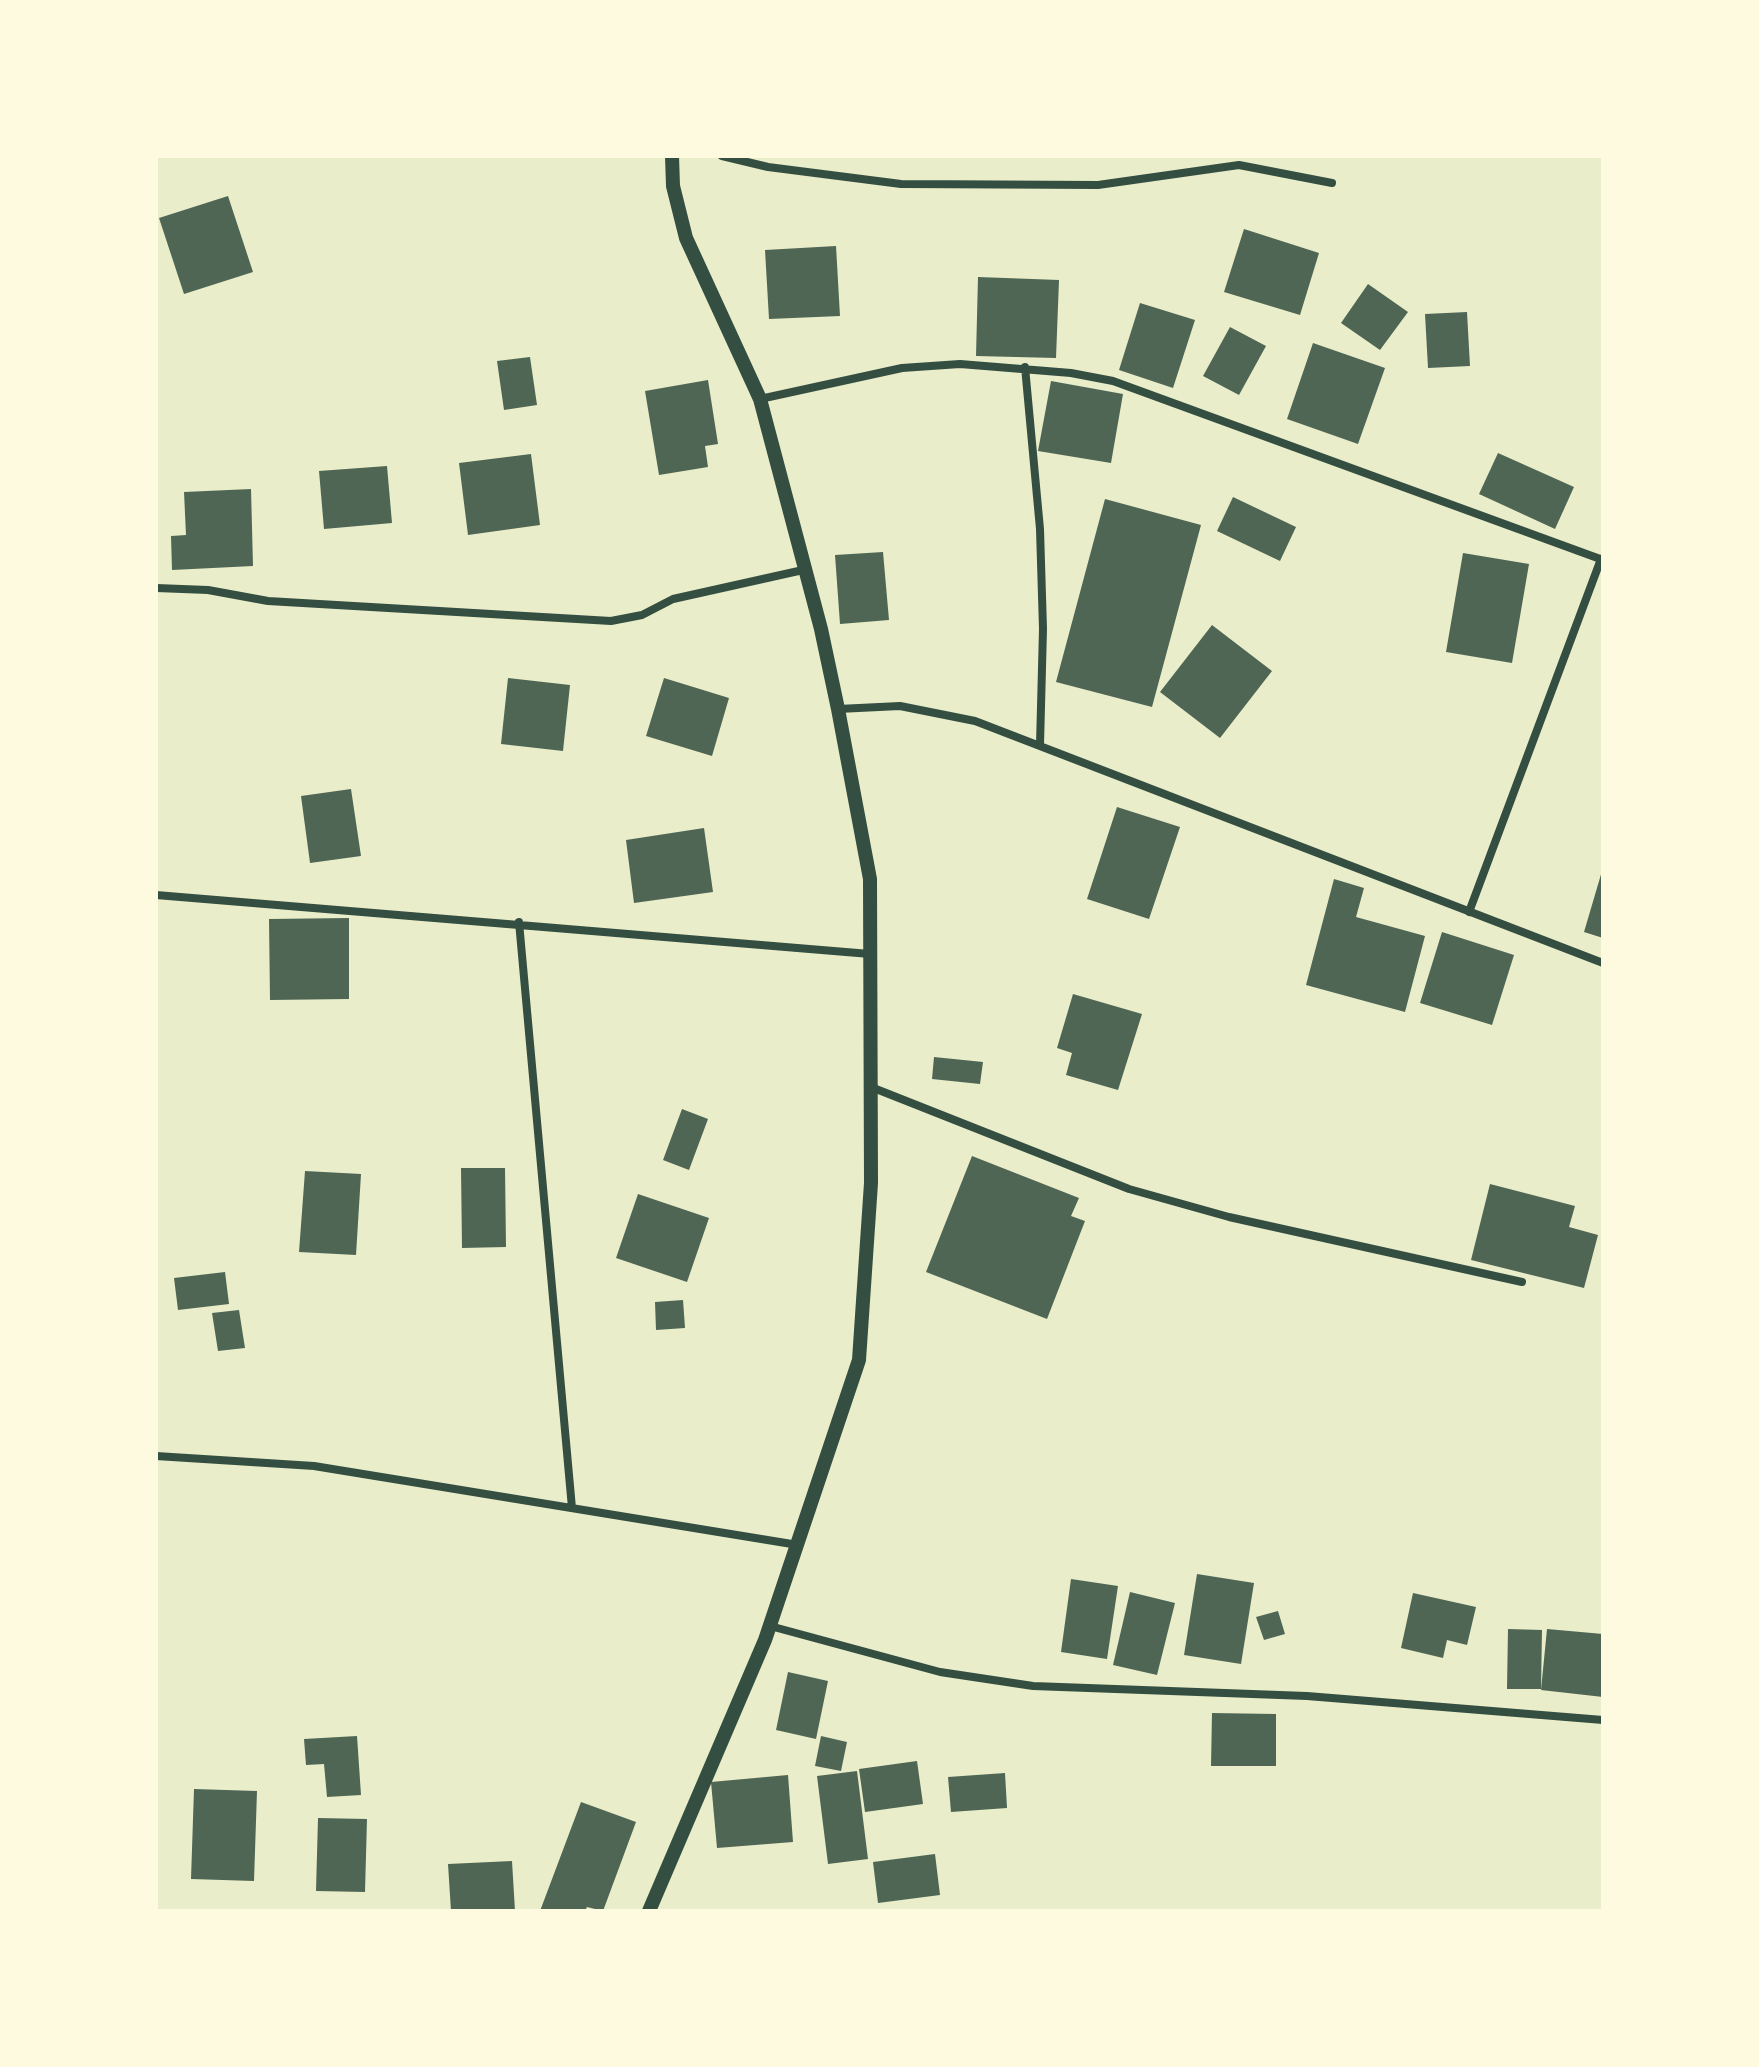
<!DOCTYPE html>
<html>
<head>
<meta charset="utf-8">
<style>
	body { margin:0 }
	#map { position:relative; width:1759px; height:2067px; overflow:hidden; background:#e9edc9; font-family:"Open Sans",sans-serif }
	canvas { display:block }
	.frame { position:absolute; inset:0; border:158px solid #fefae0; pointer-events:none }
</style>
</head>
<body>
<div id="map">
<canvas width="1759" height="2067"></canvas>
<div class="frame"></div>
</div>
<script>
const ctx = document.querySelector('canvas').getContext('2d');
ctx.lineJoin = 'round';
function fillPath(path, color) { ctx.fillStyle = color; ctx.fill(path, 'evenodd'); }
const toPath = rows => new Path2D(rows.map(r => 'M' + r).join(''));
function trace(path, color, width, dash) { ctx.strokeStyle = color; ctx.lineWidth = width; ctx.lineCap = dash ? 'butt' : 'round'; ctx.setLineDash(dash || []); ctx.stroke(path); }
fillPath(toPath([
	[228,196,253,272,184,294,159,218],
	[1244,229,1319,253,1300,315,1224,292],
	[836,246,840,316,769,319,765,250],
	[978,277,1059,280,1056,358,976,356],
	[1368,284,1408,312,1380,350,1341,323],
	[1140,303,1195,320,1173,388,1119,370],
	[1467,312,1470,366,1428,368,1425,314],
	[1230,327,1266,346,1239,395,1203,376],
	[1313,343,1385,368,1358,444,1287,419],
	[530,357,537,405,504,410,497,361],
	[708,380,718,444,705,446,708,467,659,475,645,391],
	[1051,381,1123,394,1111,463,1038,451],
	[1498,453,1574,487,1555,529,1479,494],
	[531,454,540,525,468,535,459,463],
	[387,466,392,523,324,529,319,471],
	[251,489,253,566,172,570,171,536,186,535,184,492],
	[1233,497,1296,527,1280,561,1217,531],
	[1105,499,1201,525,1152,707,1056,682],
	[883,552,889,620,840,624,835,555],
	[1463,553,1529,564,1512,663,1446,652],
	[1212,625,1272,671,1220,738,1160,692],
	[508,678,570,685,563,751,501,744],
	[664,678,729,698,712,756,646,736],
	[351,789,361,856,310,863,301,796],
	[1117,807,1180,827,1149,919,1087,899],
	[704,828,713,892,634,903,626,840],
	[1602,871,1603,871,1603,938,1584,932],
	[1334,879,1364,888,1356,917,1425,936,1405,1012,1306,985],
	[349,918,349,999,270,1000,269,919],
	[1442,932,1514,955,1492,1025,1420,1003],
	[1073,994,1142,1014,1118,1090,1066,1075,1072,1053,1057,1048],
	[934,1057,983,1062,980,1084,932,1079],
	[682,1109,708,1119,689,1170,663,1160],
	[972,1156,1079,1198,1071,1216,1085,1221,1047,1319,926,1272],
	[461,1168,505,1168,506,1247,462,1248],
	[305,1171,361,1174,356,1255,299,1252],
	[1490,1184,1575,1206,1569,1227,1598,1235,1584,1288,1471,1260],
	[638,1194,709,1218,687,1282,616,1258],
	[225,1272,229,1304,178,1310,174,1278],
	[683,1300,685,1328,656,1330,655,1302],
	[239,1310,245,1348,218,1351,212,1313],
	[1197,1574,1254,1583,1241,1664,1184,1655],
	[1071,1579,1118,1586,1107,1659,1061,1652],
	[1130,1592,1175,1603,1157,1675,1113,1665],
	[1413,1593,1476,1607,1467,1645,1447,1640,1443,1658,1401,1648],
	[1278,1611,1285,1634,1264,1640,1256,1617],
	[1508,1629,1542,1630,1541,1689,1507,1689],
	[1547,1629,1603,1634,1603,1697,1541,1690],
	[788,1672,828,1681,816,1739,776,1730],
	[1212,1713,1276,1714,1276,1766,1211,1766],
	[357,1736,361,1795,327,1797,324,1764,306,1765,304,1739],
	[821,1736,847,1742,841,1771,815,1766],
	[917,1761,923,1804,865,1812,859,1769],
	[857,1771,868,1859,828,1864,817,1776],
	[1005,1773,1007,1808,951,1812,948,1777],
	[788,1775,793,1842,717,1848,711,1782],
	[194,1789,257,1791,254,1881,191,1879],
	[581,1802,636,1822,603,1911,587,1907,585,1911,540,1911],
	[318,1818,367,1819,365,1892,316,1891],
	[935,1854,940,1895,878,1903,873,1862],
	[512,1861,515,1911,451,1911,448,1864]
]), '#4f6655');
trace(toPath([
	[722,156,768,167,901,184,1098,185,1239,165,1332,183],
	[1025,367,1040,529,1043,629,1040,745],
	[760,399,902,368,960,364,1071,373,1113,381,1603,560],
	[156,588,208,590,268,601,611,621,642,615,673,599,803,570],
	[838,709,900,706,975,721,1603,963],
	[156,895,870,954],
	[1469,912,1601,559],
	[519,922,572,1508],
	[871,1087,1129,1189,1229,1217,1522,1282],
	[156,1456,314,1466,798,1545],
	[770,1626,940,1672,1033,1686,1307,1696,1603,1720]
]), '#344e41', 8);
trace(toPath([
	[649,1911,765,1640,859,1360,871,1183,870,879,838,709,821,629,760,399,686,238,673,186,672,156]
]), '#344e41', 14);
</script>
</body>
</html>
